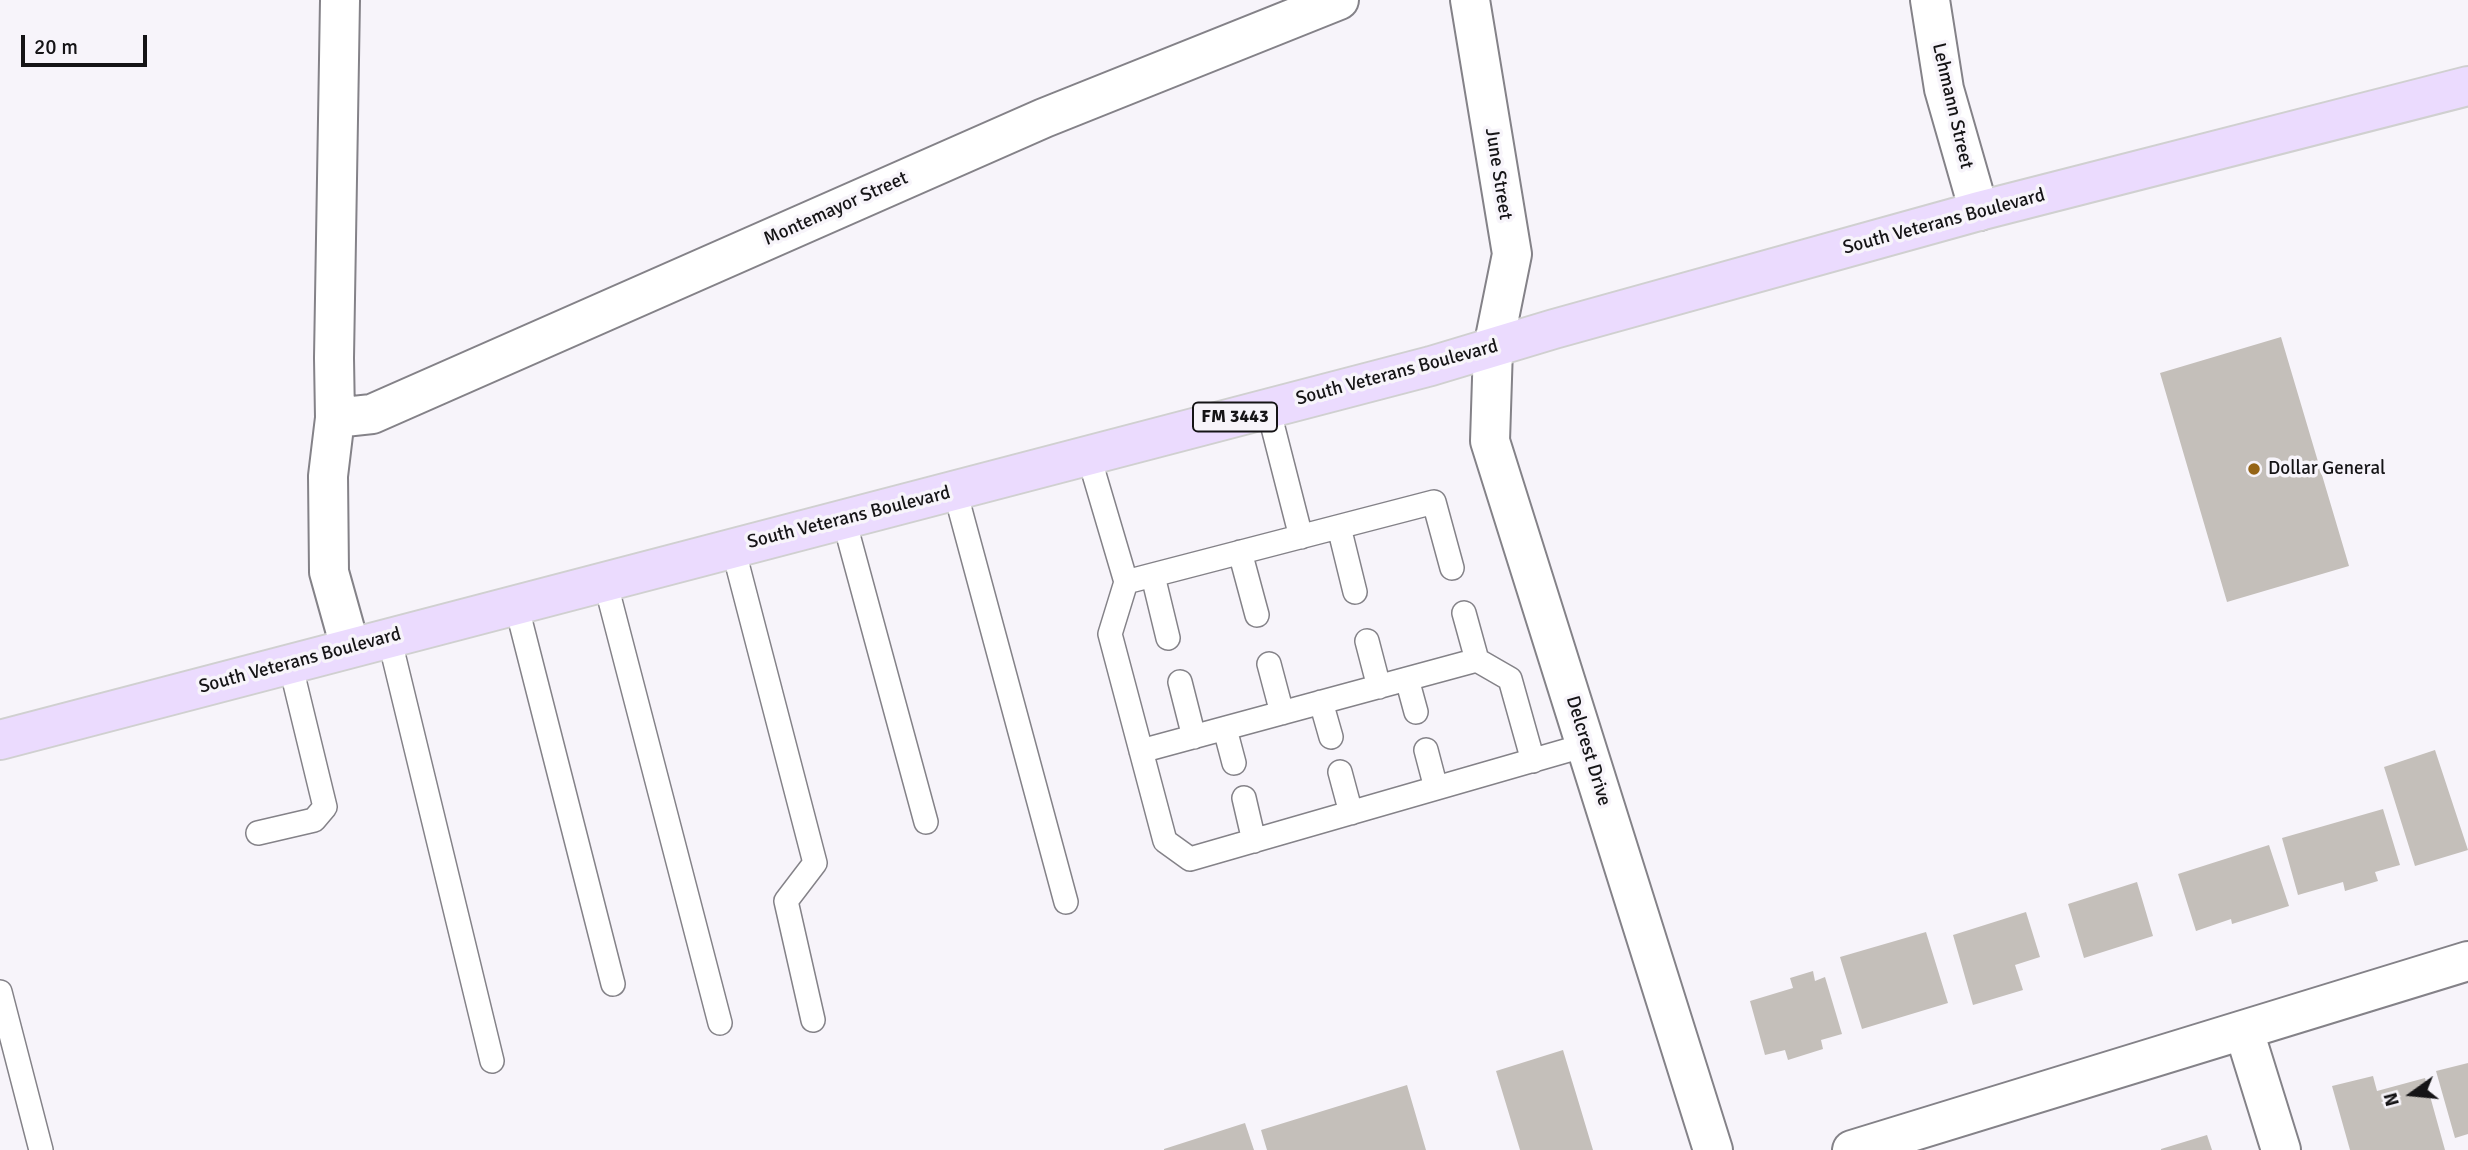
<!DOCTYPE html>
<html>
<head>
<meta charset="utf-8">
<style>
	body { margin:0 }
	#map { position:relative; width:2468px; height:1150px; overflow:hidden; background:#f7f4fa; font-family:Signika,sans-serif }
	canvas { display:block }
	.north { position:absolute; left:2377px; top:1059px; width:70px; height:70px; -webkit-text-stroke:5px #f7f4fa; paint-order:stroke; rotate:255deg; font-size:19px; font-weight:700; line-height:28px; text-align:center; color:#151416 }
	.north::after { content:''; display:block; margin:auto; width:24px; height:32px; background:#151416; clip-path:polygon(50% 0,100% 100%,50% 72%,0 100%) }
	.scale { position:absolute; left:21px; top:35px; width:126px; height:32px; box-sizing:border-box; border:4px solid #151416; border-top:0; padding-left:9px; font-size:21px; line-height:24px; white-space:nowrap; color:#151416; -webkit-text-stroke:5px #f7f4fa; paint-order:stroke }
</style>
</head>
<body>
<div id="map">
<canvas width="2468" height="1150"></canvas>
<div class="north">N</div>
<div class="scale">20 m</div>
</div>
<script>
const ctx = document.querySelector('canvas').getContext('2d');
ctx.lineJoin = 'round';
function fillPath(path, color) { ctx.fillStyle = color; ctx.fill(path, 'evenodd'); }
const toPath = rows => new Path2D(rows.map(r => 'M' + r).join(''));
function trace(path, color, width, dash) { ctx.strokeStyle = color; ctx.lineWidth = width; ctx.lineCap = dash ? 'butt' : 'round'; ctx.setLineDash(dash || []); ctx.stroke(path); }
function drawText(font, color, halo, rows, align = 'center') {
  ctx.font = font + ' Signika,sans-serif'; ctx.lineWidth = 7; ctx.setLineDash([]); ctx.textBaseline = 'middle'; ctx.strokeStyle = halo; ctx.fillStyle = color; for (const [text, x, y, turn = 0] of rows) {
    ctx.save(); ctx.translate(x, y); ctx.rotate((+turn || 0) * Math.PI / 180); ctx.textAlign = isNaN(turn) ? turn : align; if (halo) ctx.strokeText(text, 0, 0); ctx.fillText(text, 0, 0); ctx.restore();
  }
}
fillPath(toPath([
	[2281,337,2349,566,2227,602,2160,373],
	[2435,750,2468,850,2415,866,2384,767],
	[2383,809,2400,865,2375,872,2378,881,2345,891,2343,882,2298,895,2282,838],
	[2269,845,2289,906,2232,924,2231,919,2196,931,2178,874],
	[2137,882,2153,936,2084,958,2068,904],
	[2026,912,2040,957,2015,965,2023,990,1973,1005,1953,935],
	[1926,932,1948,1003,1862,1029,1840,957],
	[1813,971,1815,981,1825,977,1842,1034,1821,1040,1823,1049,1788,1060,1785,1050,1765,1055,1750,1001,1793,988,1790,978],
	[1563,1050,1593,1150,1520,1150,1496,1071],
	[2468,1063,2468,1134,2455,1138,2436,1071],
	[2373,1076,2377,1091,2425,1078,2445,1150,2350,1150,2332,1086],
	[1407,1085,1426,1150,1267,1150,1261,1130],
	[1245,1123,1254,1150,1164,1150,1164,1149],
	[2207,1135,2212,1150,2161,1150,2161,1149]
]), '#c4bfba');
const service = toPath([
	[1268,408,1301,537],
	[1089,457,1126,582,1110,634,1165,841,1190,859,1586,745],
	[955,491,1066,902],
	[844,520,926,822],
	[1339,527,1355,592],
	[733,548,815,863,786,901,813,1020],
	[1240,552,1257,615],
	[1153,576,1168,638],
	[605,581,720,1023],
	[1126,582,1434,502,1452,568],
	[516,604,613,984],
	[1464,613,1477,660],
	[389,637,492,1061],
	[1367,641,1379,687],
	[1269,664,1282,713],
	[1407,679,1416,712],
	[1180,682,1194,737],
	[1321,702,1331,737],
	[1225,729,1234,763],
	[1426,750,1436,788],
	[1141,751,1477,660,1510,679,1533,761],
	[1340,772,1351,813],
	[1244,798,1254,841],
	[258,833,314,820,325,807,290,663],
	[0,992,41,1150]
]);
const minor = toPath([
	[340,0,334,358,335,418,328,476,329,572,350,647],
	[1930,0,1944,89,1979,211],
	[1493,348,1490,441,1713,1150],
	[335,418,372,414,1044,118,1339,0],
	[2244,1031,2281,1150],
	[1852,1150,2468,961]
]);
const tertiary = toPath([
	[1470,0,1512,254,1493,348]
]);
const primary = toPath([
	[0,740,1431,366,1554,329,1979,211,2468,86]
]);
trace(service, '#848288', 26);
trace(minor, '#848288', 42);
trace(tertiary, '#848288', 42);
trace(primary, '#d0d0d0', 42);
trace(service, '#fff', 23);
trace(minor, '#fff', 38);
trace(tertiary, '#fff', 38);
trace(primary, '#ebdbfe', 38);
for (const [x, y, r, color] of [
	[2254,469,7,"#956416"]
]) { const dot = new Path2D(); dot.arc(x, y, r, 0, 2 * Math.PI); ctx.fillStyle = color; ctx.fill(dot); trace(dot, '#f7f4fa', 2.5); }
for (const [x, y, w] of [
	[1235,417,84]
]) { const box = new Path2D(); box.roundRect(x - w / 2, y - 14.5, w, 29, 5); ctx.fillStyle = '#f7f4fa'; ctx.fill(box); trace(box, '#151416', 2); }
drawText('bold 18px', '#151416', null, [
	["FM 3443",1235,417]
]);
drawText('19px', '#151416', '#f7f4fa', [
	["Lehmann Street",1952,106,77],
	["June Street",1498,174,81],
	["Montemayor Street",836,209,-24],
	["South Veterans Boulevard",1944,222,-15],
	["South Veterans Boulevard",1397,373,-15],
	["South Veterans Boulevard",849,518,-14],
	["South Veterans Boulevard",300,661,-15],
	["Delcrest Drive",1588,751,73]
]);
drawText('19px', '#151416', '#f7f4fa', [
	["Dollar General",2268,469]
], 'left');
</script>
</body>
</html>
